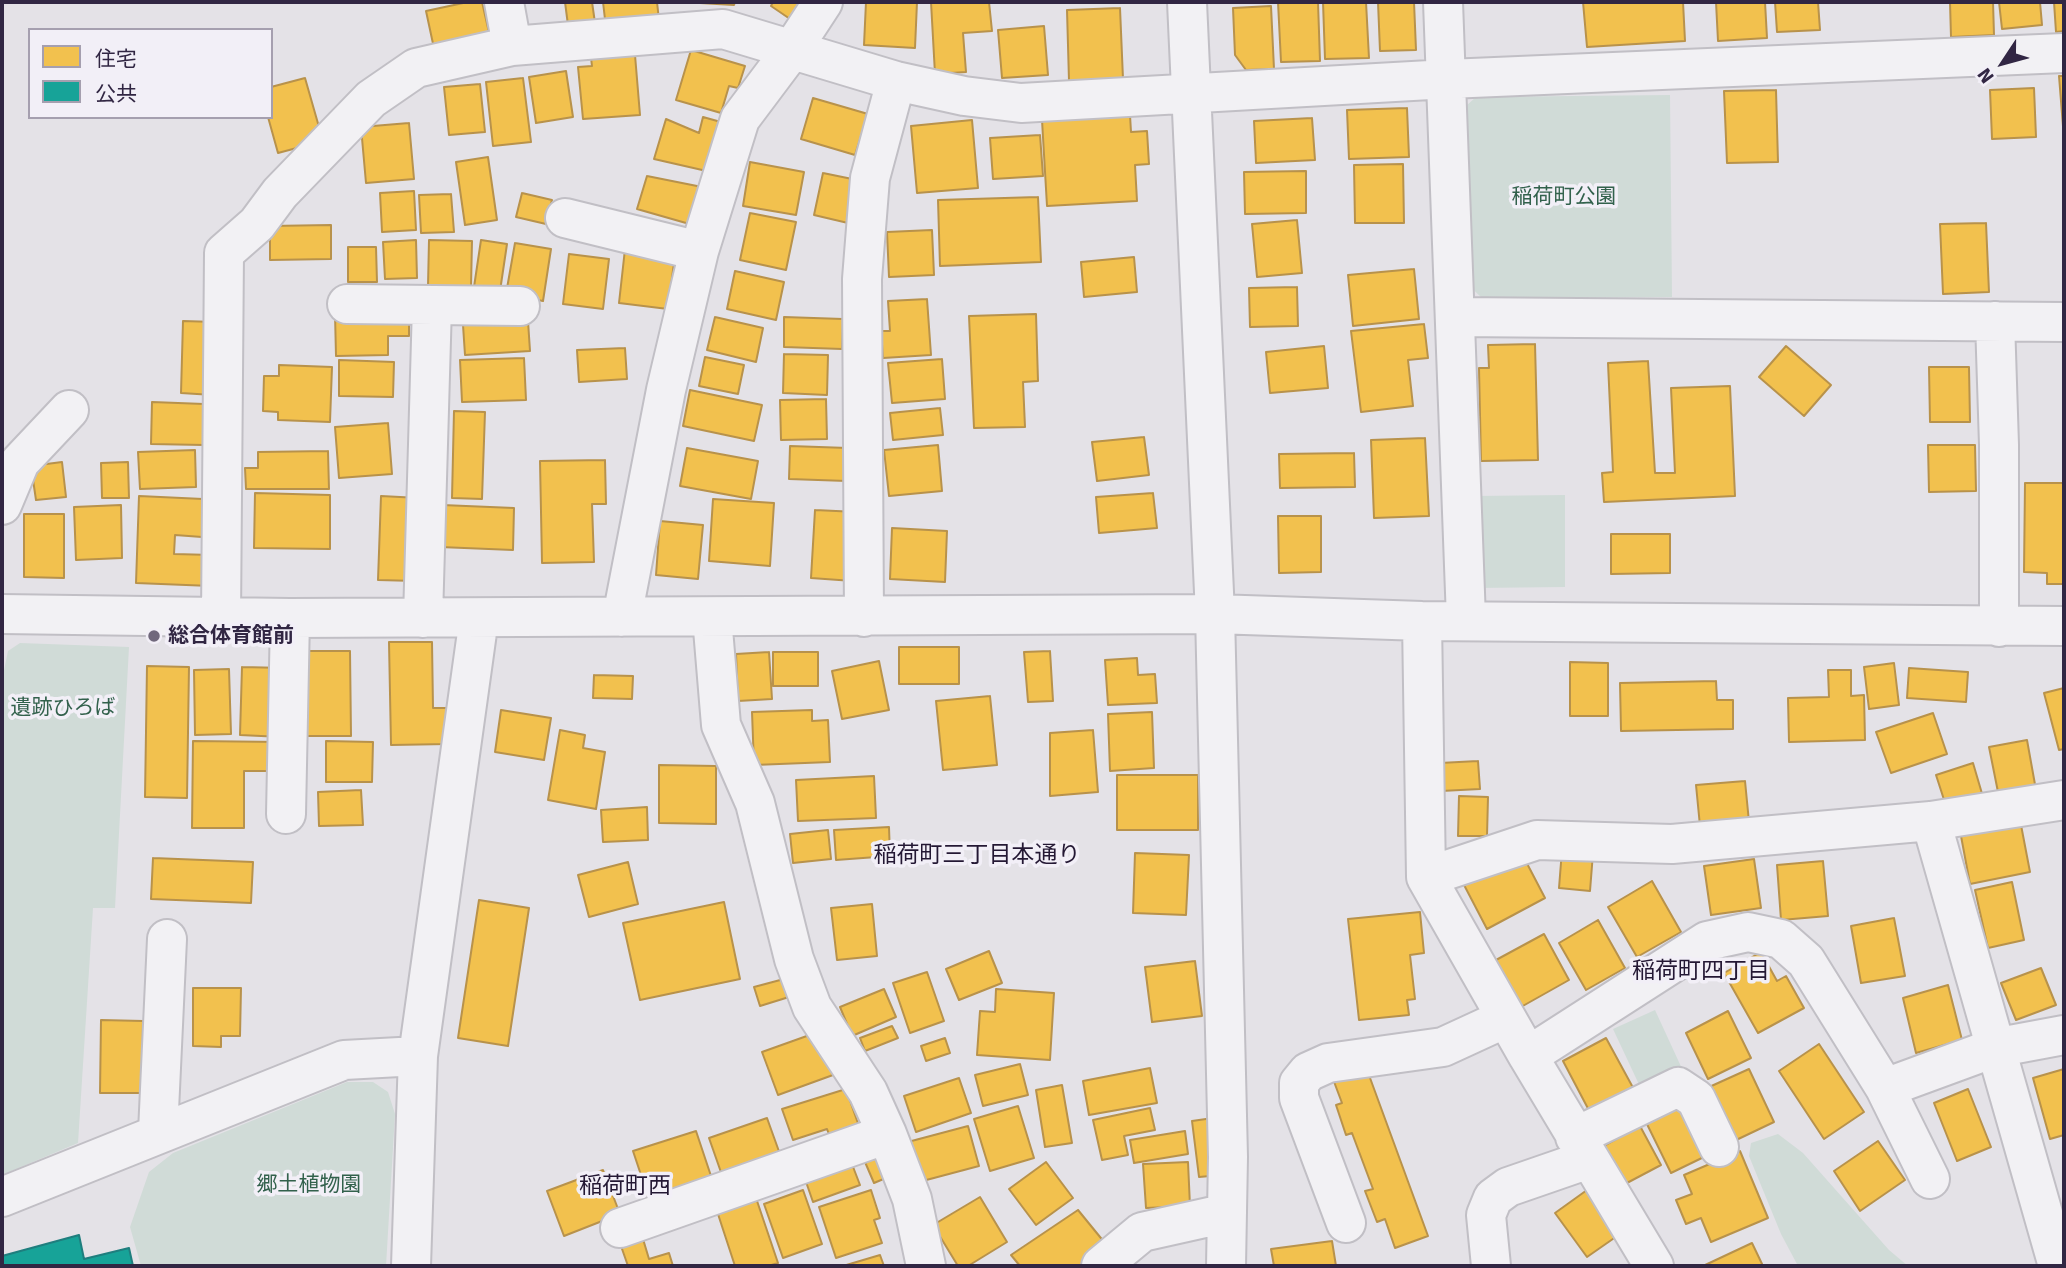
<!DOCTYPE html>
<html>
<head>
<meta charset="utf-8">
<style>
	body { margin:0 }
	#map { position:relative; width:2066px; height:1268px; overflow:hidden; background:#e4e2e7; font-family:Signika,"Noto Sans JP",sans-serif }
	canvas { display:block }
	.frame { position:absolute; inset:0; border:4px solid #312643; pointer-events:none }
	.legend { position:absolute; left:28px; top:28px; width:245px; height:91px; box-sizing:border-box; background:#f2eff7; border:2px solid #a59faf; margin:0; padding:9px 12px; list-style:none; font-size:21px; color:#312643 }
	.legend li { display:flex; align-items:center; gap:14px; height:35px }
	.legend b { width:35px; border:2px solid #a59faf }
	.north { position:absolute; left:1968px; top:28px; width:70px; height:70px; -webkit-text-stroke:5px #f2eff7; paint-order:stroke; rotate:234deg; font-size:19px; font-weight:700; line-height:28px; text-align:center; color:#312643 }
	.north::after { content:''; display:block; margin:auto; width:24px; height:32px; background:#312643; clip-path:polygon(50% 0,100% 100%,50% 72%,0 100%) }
</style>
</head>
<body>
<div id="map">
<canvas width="2066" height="1268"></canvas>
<div class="frame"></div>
<ul class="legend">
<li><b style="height:19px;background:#f2c14e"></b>住宅</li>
<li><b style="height:19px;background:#17a398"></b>公共</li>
</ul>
<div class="north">N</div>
</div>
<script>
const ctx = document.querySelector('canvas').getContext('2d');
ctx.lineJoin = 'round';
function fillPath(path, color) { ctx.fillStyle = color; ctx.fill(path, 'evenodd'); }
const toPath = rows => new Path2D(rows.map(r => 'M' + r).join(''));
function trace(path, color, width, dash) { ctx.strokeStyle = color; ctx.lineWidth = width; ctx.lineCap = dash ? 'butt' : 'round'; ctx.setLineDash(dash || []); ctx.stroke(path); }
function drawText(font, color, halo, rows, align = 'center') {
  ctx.font = font + ' Signika,"Noto Sans JP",sans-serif'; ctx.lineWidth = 7; ctx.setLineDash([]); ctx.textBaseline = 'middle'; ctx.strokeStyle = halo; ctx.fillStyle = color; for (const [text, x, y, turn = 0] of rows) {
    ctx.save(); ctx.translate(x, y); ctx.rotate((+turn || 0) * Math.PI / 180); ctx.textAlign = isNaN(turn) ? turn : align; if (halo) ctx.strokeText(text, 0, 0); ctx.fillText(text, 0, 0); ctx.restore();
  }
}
fillPath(toPath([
	[1670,95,1672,297,1482,298,1460,277,1456,115,1476,97],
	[1565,495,1565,587,1476,588,1475,496],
	[20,643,129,647,115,908,93,908,78,1143,2,1175,2,680,8,651],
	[1655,1010,1684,1073,1643,1093,1613,1029],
	[347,1082,373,1082,388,1092,395,1114,386,1266,141,1266,130,1227,149,1172,173,1153],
	[1778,1134,1803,1153,1889,1250,1908,1266,1798,1266,1781,1234,1749,1156,1751,1143]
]), '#d0dbd7');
const homes = toPath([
	[468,2,482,2,491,41,435,53,426,11,468,2],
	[565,2,592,2,596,30,569,33,565,2],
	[603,2,657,2,659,20,606,28,603,2],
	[683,2,735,2,734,5,683,2],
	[773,2,805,2,793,21,771,6,773,2],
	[866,2,917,2,915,48,864,45,866,2],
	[931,2,989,2,992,31,963,33,966,72,935,74,931,2],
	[1278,2,1318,2,1320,61,1281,62,1278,2],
	[1323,2,1366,2,1369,58,1325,59,1323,2],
	[1378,2,1414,2,1416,50,1380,51,1378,2],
	[1583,2,1683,2,1685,41,1587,47,1583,2],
	[1716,2,1765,2,1767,38,1718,41,1716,2],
	[1775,2,1818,2,1820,30,1777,32,1775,2],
	[1950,2,1993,2,1994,35,1951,37,1950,2],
	[1999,2,2040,2,2042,25,2002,29,1999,2],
	[2054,2,2064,2,2064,31,2056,32,2054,2],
	[1271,6,1274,69,1246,70,1235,55,1233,8,1271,6],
	[1120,8,1123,79,1069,81,1067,10,1120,8],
	[1044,26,1048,75,1002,78,998,30,1044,26],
	[691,50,745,66,738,88,729,86,721,113,676,100,691,50],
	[635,55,640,115,583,119,578,67,592,66,591,58,635,55],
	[566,71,573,117,536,123,529,77,566,71],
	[2059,76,2064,76,2064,139,2059,76],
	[305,78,323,141,278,153,268,117,271,117,271,87,305,78],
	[523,78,531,142,493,146,486,82,523,78],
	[480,84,485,132,449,135,444,87,480,84],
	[2034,88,2036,137,1992,139,1990,90,2034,88],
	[1776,90,1778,162,1727,163,1724,91,1776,90],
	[813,98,868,114,855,155,801,139,813,98],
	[1407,108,1409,157,1349,159,1347,110,1407,108],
	[1130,115,1131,132,1147,131,1149,164,1135,165,1137,201,1047,206,1042,120,1130,115],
	[703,117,728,124,711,172,654,159,666,119,699,133,703,117],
	[1312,118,1315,160,1256,163,1254,121,1312,118],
	[972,120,978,188,917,193,911,126,972,120],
	[409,123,414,179,366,183,361,127,409,123],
	[1040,135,1043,176,993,179,990,138,1040,135],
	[488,157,497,220,465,225,456,162,488,157],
	[750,162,804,172,796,215,743,206,750,162],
	[1403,164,1404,223,1355,223,1354,165,1403,164],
	[1306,171,1306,213,1245,214,1244,172,1306,171],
	[823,173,857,180,848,223,814,215,823,173],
	[647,176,707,188,693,225,637,209,647,176],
	[414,191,416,230,382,232,380,193,414,191],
	[522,193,552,200,546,224,516,217,522,193],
	[451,194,454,232,421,233,419,195,451,194],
	[1038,197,1041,262,940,266,938,200,1038,197],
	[750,213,796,222,786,270,740,260,750,213],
	[1297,220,1302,273,1257,277,1252,224,1297,220],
	[1986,223,1989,292,1943,294,1940,224,1986,223],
	[331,225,331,259,270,260,270,226,331,225],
	[932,230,934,275,889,277,887,232,932,230],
	[416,240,417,278,385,279,383,242,416,240],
	[429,240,472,241,471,287,428,286,429,240],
	[481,240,507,244,500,291,474,287,481,240],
	[515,243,551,249,543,301,506,294,515,243],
	[348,247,376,247,377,282,348,282,348,247],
	[625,249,675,255,668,309,619,303,625,249],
	[569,254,609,259,603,309,563,304,569,254],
	[1134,257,1137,292,1084,297,1081,262,1134,257],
	[1414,269,1419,319,1353,326,1348,275,1414,269],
	[735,271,784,282,776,320,727,309,735,271],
	[1297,287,1298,326,1250,327,1249,288,1297,287],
	[927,299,931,355,883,358,881,331,890,331,888,301,927,299],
	[409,313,409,336,388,336,388,355,336,356,335,314,409,313],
	[1036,314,1038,381,1023,382,1025,427,974,428,969,316,1036,314],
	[715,317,763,328,756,362,707,350,715,317],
	[784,317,843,319,842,349,784,347,784,317],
	[183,321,215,322,213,395,181,393,183,321],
	[528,321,530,351,465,355,463,325,528,321],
	[1424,324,1428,358,1408,360,1413,406,1361,412,1351,331,1424,324],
	[1535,344,1538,460,1481,461,1479,368,1489,368,1488,345,1535,344],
	[1324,346,1328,388,1270,393,1266,352,1324,346],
	[1786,346,1831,385,1804,416,1759,377,1786,346],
	[625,348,627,379,579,382,577,350,625,348],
	[784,354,828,355,827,395,783,393,784,354],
	[705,357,744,365,738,394,699,386,705,357],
	[524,358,526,400,462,402,460,360,524,358],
	[942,359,945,399,892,403,888,363,942,359],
	[339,360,394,362,393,397,339,396,339,360],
	[1648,361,1655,473,1675,473,1671,388,1730,386,1735,496,1604,502,1602,473,1613,472,1608,363,1648,361],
	[279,365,332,367,330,422,278,420,278,412,263,411,264,376,279,376,279,365],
	[1929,367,1969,367,1970,422,1930,422,1929,367],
	[690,390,762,405,754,441,683,426,690,390],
	[826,399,827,439,781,440,780,400,826,399],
	[152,402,204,404,204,445,151,444,152,402],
	[940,408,943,435,893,440,890,413,940,408],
	[454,411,485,412,482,499,452,498,454,411],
	[388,423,392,474,339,478,335,427,388,423],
	[1144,437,1149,475,1097,481,1092,442,1144,437],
	[1425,438,1429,516,1374,518,1371,440,1425,438],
	[938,445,942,491,889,496,884,450,938,445],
	[1928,445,1975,445,1976,491,1929,492,1928,445],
	[790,446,848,448,847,481,789,479,790,446],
	[687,448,758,461,751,499,680,486,687,448],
	[195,450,196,487,140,489,138,452,195,450],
	[328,451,329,489,246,489,245,468,258,468,258,452,328,451],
	[1354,453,1355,487,1280,488,1279,454,1354,453],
	[605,460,606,504,592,504,594,562,542,563,540,461,605,460],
	[62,462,66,497,36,500,31,466,62,462],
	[128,462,129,498,102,498,101,463,128,462],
	[2025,483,2064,483,2064,584,2047,584,2047,573,2024,572,2025,483],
	[255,493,330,495,330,549,254,548,255,493],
	[1153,493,1157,528,1099,533,1096,497,1153,493],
	[139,496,203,499,202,537,175,535,174,554,212,555,211,586,136,583,139,496],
	[381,496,419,498,416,581,378,580,381,496],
	[713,499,774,503,770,566,709,561,713,499],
	[121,505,122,558,76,560,74,507,121,505],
	[442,505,514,508,513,550,440,547,442,505],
	[815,510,857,512,853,581,811,578,815,510],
	[24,514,64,514,64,578,24,577,24,514],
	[1278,516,1321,516,1321,572,1279,573,1278,516],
	[660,521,703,525,698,579,656,575,660,521],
	[892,528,947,531,945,582,890,579,892,528],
	[1611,534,1670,534,1670,573,1611,574,1611,534],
	[389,642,432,642,433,708,447,708,448,744,391,745,389,642],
	[899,647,959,647,959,684,899,684,899,647],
	[305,651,350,651,351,736,306,736,305,651],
	[1050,651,1053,701,1028,702,1024,652,1050,651],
	[769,652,772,699,738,701,736,654,769,652],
	[773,652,818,652,818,686,773,686,773,652],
	[1137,658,1138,675,1155,674,1157,703,1108,705,1105,660,1137,658],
	[879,661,889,710,842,719,832,671,879,661],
	[1570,662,1608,663,1608,716,1570,716,1570,662],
	[1894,663,1899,705,1869,709,1864,667,1894,663],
	[147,666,189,667,187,798,145,797,147,666],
	[242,667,285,668,282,737,240,735,242,667],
	[1909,668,1968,672,1966,702,1907,698,1909,668],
	[229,669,231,734,195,735,194,670,229,669],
	[1828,670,1851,670,1851,696,1864,695,1865,740,1789,742,1788,698,1829,697,1828,670],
	[594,675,633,676,632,699,593,698,594,675],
	[1716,681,1717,700,1733,700,1733,729,1621,731,1620,683,1716,681],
	[2064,688,2064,749,2059,750,2044,693,2064,688],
	[990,696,997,765,943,770,936,701,990,696],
	[501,710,551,718,544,760,495,752,501,710],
	[812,710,812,721,828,720,830,762,754,765,752,712,812,710],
	[1152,712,1154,768,1110,771,1108,714,1152,712],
	[1933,713,1947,754,1891,773,1876,732,1933,713],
	[560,730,585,735,583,748,605,752,596,809,548,800,560,730],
	[1093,730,1098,792,1050,796,1050,733,1093,730],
	[2027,740,2036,790,1999,797,1989,747,2027,740],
	[193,741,281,742,281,771,244,771,244,828,192,828,193,741],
	[326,741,373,742,372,782,326,782,326,741],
	[1478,761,1480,789,1441,791,1440,763,1478,761],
	[1973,763,1983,797,1947,809,1936,775,1973,763],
	[659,765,716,766,716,824,659,823,659,765],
	[1117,775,1198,775,1198,830,1117,830,1117,775],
	[874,776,876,818,798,821,796,780,874,776],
	[1745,781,1749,822,1700,826,1696,785,1745,781],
	[361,790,363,825,319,826,318,792,361,790],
	[1459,796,1488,797,1487,836,1458,836,1459,796],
	[647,807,648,840,603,842,601,810,647,807],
	[2021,825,2030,872,1970,884,1961,836,2021,825],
	[889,827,890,856,836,860,834,830,889,827],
	[828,830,831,859,793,863,790,834,828,830],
	[1562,850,1593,853,1590,891,1559,888,1562,850],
	[1521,852,1545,898,1487,929,1463,883,1521,852],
	[1135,853,1189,855,1186,915,1133,913,1135,853],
	[153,858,253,862,251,903,151,899,153,858],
	[1754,859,1761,908,1711,915,1704,866,1754,859],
	[1823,861,1828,916,1781,920,1777,865,1823,861],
	[628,862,638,904,589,917,578,875,628,862],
	[1652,881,1681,932,1637,957,1608,907,1652,881],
	[2012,882,2024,940,1988,948,1975,890,2012,882],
	[479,900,529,908,508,1046,458,1038,479,900],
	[724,902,740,979,640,1000,623,923,724,902],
	[872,904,877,956,837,960,831,908,872,904],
	[1420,912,1424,953,1410,955,1415,999,1407,1000,1409,1015,1359,1020,1348,919,1420,912],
	[1894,918,1905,976,1861,983,1851,926,1894,918],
	[1598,920,1625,968,1586,990,1559,943,1598,920],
	[1544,934,1569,980,1521,1007,1496,960,1544,934],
	[989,951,1002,983,959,1000,946,969,989,951],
	[1761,952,1777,981,1786,976,1804,1008,1758,1033,1724,973,1761,952],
	[1195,961,1202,1016,1152,1022,1145,967,1195,961],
	[2041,968,2056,1005,2016,1020,2001,983,2041,968],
	[927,972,944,1021,910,1033,893,983,927,972],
	[784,979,789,997,760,1006,754,987,784,979],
	[1948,985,1962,1040,1916,1053,1903,998,1948,985],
	[193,988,241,988,240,1036,221,1036,221,1047,193,1046,193,988],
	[884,989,896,1017,852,1036,840,1007,884,989],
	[996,989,1054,993,1050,1060,977,1055,980,1011,995,1012,996,989],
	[1728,1011,1751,1058,1708,1079,1686,1033,1728,1011],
	[101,1020,143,1021,142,1093,100,1093,101,1020],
	[892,1026,898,1038,865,1051,860,1038,892,1026],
	[818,1032,833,1075,778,1095,762,1052,818,1032],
	[945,1038,950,1053,926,1061,921,1046,945,1038],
	[1606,1038,1637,1095,1593,1118,1563,1061,1606,1038],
	[1819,1044,1864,1112,1824,1139,1779,1071,1819,1044],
	[1020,1064,1028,1095,983,1106,975,1075,1020,1064],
	[1366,1067,1428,1236,1395,1248,1385,1219,1377,1222,1365,1191,1373,1189,1352,1133,1346,1135,1336,1105,1342,1103,1333,1079,1366,1067],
	[1150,1068,1157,1103,1089,1115,1083,1081,1150,1068],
	[1749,1069,1774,1122,1732,1142,1707,1088,1749,1069],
	[2064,1069,2064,1135,2050,1139,2033,1078,2064,1069],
	[959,1078,971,1113,916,1132,904,1096,959,1078],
	[1062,1085,1072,1143,1045,1147,1036,1090,1062,1085],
	[846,1089,861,1132,832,1142,827,1129,793,1140,782,1109,846,1089],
	[1968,1089,1991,1147,1957,1161,1934,1103,1968,1089],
	[1681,1098,1708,1155,1671,1173,1643,1116,1681,1098],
	[1018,1106,1034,1158,990,1171,974,1119,1018,1106],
	[1150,1108,1155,1130,1124,1136,1128,1155,1102,1160,1093,1120,1150,1108],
	[767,1118,781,1157,723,1178,709,1138,767,1118],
	[1213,1118,1221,1175,1199,1177,1192,1121,1213,1118],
	[968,1126,979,1166,915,1183,904,1143,968,1126],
	[1640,1126,1661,1165,1625,1184,1604,1146,1640,1126],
	[696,1131,713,1182,650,1202,633,1151,696,1131],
	[1185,1131,1188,1154,1134,1163,1130,1140,1185,1131],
	[1878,1141,1905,1180,1860,1211,1834,1171,1878,1141],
	[881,1147,893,1175,874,1183,862,1155,881,1147],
	[1740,1151,1768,1218,1711,1242,1701,1218,1686,1224,1676,1200,1692,1194,1684,1175,1740,1151],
	[850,1159,860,1185,813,1202,804,1176,850,1159],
	[1046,1162,1073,1198,1036,1225,1009,1189,1046,1162],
	[1188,1162,1190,1206,1146,1208,1143,1164,1188,1162],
	[603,1170,620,1214,564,1236,547,1191,603,1170],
	[803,1190,822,1244,783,1258,764,1204,803,1190],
	[871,1190,880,1218,874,1220,882,1243,836,1258,819,1207,871,1190],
	[1587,1190,1620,1234,1587,1257,1555,1213,1587,1190],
	[755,1195,778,1263,768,1266,735,1266,716,1208,755,1195],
	[980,1197,1007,1242,968,1266,958,1266,933,1225,980,1197],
	[1078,1210,1109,1248,1085,1266,1020,1266,1011,1255,1078,1210],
	[643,1239,649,1259,669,1253,673,1266,628,1266,621,1246,643,1239],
	[1332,1241,1336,1266,1274,1266,1271,1249,1332,1241],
	[1752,1243,1763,1266,1703,1266,1752,1243],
	[880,1255,884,1266,843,1266,880,1255]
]);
fillPath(homes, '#f2c14e');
trace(homes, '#b8924b', 2);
const public = toPath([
	[79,1235,84,1259,129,1248,133,1266,2,1266,2,1256,79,1235]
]);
fillPath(public, '#17a398');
trace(public, '#1f7e7e', 2);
const minor = toPath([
	[504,2,512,46],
	[1187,2,1215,614,1228,1157,1226,1266],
	[1443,2,1466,619],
	[565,218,699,251],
	[347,304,520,306],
	[1457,317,2064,322],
	[1995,321,1999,445,1999,627],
	[2,505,20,462,69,410],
	[2,614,290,618,1215,614,1422,621,2064,626],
	[221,617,224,253,257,224,280,193,371,99,416,68,512,46,723,29,896,81,964,96,1021,103,1448,79,2064,53],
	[622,617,666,390,699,251,740,119,791,51,823,2],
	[712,617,721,725,755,803,794,959,812,1007,868,1092,887,1134,912,1199,926,1266],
	[864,617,862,279,870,178,896,81],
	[423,618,432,305],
	[1422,621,1426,877,1528,1056,1654,1266],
	[286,814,290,618],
	[1931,821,2058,1266],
	[1426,877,1537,840,1672,844,1931,821,2064,800],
	[1528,1056,1707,941,1748,932,1781,939,1806,961,1885,1088,1930,1179],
	[1885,1088,1994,1048,2064,1035],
	[158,1132,167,939],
	[1575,1137,1678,1087,1696,1099,1719,1147],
	[2,1197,344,1060,418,1056],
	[1346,1223,1299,1098,1299,1083,1308,1072,1328,1063,1443,1047,1506,1018],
	[620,1228,887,1134],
	[411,1266,418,1056,479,618],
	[1101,1266,1142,1232,1227,1213],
	[1491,1266,1486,1215,1493,1198,1508,1187,1589,1159]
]);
trace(minor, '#c1bfc5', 42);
trace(minor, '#f2f1f4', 38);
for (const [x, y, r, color] of [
	[154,636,7,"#70687c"]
]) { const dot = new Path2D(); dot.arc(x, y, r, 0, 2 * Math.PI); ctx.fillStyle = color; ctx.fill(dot); trace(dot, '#f2eff7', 2.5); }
drawText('21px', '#32614c', '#f2eff7', [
	["稲荷町公園",1564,197],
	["遺跡ひろば",63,708],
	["郷土植物園",309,1185]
]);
drawText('bold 21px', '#312643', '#f2eff7', [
	["総合体育館前",168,636]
], 'left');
drawText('23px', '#241834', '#f2eff7', [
	["稲荷町三丁目本通り",977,856],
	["稲荷町四丁目",1701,972],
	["稲荷町西",625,1187]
]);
</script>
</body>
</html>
